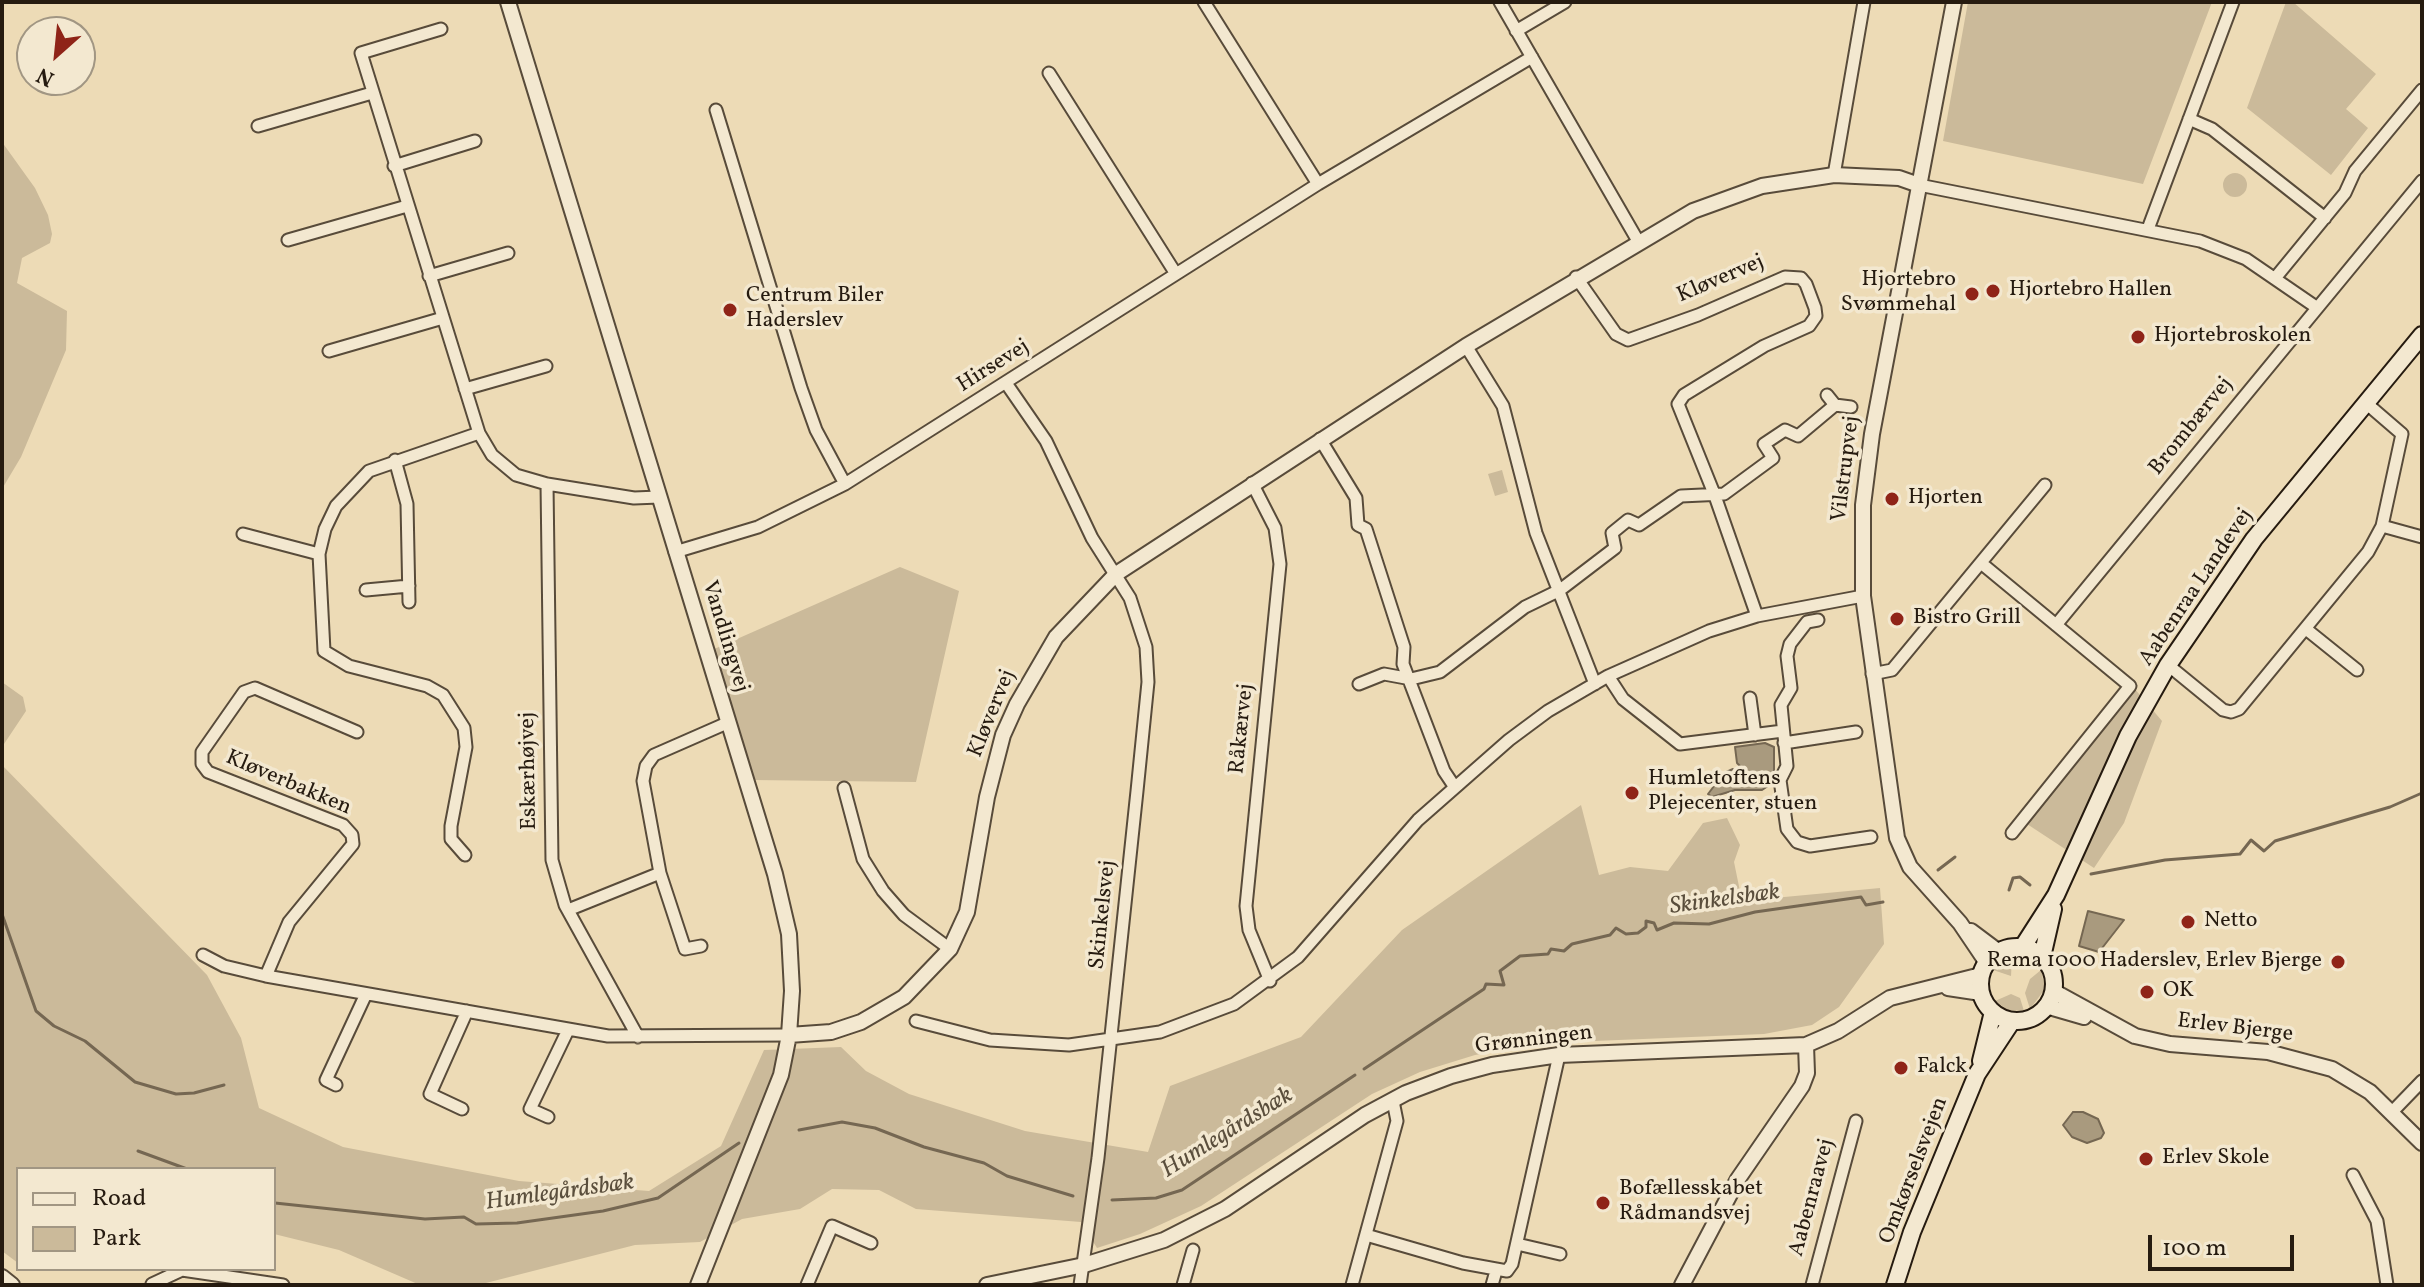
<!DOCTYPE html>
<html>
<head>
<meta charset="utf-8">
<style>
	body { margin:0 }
	#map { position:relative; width:2424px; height:1287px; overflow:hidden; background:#eddbb6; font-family:Vollkorn,serif }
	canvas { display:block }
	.frame { position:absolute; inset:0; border:4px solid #261b10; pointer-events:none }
	.legend { position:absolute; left:16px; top:1167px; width:260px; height:104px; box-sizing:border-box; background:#f3e8d0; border:2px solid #a19683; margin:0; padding:10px 14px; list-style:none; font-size:24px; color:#261b10 }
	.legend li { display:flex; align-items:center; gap:16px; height:40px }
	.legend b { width:40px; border:2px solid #a19683 }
	.north { position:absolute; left:16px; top:16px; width:80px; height:80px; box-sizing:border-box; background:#f3e8d0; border:2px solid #a19683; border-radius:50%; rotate:207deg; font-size:22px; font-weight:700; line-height:32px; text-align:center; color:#261b10 }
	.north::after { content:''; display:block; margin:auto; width:28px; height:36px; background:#8f2418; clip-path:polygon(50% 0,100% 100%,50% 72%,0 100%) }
	.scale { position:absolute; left:2148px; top:1235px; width:146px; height:36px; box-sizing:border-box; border:4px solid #261b10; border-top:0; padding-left:10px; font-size:24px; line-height:28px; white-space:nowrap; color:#261b10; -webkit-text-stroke:6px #f3e8d0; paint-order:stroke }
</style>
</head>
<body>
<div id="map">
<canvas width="2424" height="1287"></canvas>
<div class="frame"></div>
<ul class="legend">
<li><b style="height:10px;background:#f3e8d0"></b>Road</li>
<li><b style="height:22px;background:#cbba9a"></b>Park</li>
</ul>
<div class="north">N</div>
<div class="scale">100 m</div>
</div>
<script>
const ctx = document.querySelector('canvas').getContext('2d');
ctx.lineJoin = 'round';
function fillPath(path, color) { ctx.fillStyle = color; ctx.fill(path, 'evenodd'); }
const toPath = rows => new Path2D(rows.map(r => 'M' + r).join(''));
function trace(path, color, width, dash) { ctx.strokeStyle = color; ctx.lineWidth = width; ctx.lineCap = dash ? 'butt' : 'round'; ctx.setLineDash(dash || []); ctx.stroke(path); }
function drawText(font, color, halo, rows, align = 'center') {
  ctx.font = font + ' Vollkorn,serif'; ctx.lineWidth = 7; ctx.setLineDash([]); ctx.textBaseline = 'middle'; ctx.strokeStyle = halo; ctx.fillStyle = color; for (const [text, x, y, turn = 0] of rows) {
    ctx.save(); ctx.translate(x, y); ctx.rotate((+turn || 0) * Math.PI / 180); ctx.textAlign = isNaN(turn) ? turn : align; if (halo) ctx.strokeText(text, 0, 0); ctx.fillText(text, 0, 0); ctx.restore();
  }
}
fillPath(toPath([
	[1968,2,2212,2,2143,184,1943,141],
	[2286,2,2293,2,2376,74,2346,109,2368,128,2331,175,2247,108],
	[2,142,35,188,48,215,52,234,50,243,22,258,17,283,67,311,66,350,21,457,2,489],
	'2223 185a12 12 0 1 1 24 0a12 12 0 1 1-24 0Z',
	[1502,470,1508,492,1495,496,1488,474],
	[900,567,959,591,916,782,753,780,712,650],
	[2,682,23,697,26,711,2,747],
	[2134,688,2162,721,2124,823,2094,868,2027,824],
	[2,765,207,975,241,1038,259,1108,343,1147,519,1181,649,1191,721,1146,764,1050,841,1047,866,1071,909,1094,1025,1131,1148,1152,1170,1086,1301,1037,1402,930,1581,805,1599,875,1630,867,1668,871,1703,823,1727,818,1740,845,1734,862,1742,901,1880,888,1884,944,1839,1007,1812,1025,1764,1034,1546,1043,1475,1055,1420,1072,1372,1094,1201,1206,1140,1234,1097,1248,1081,1222,916,1209,879,1190,832,1189,800,1209,742,1219,700,1242,635,1245,478,1285,420,1285,339,1250,274,1234,274,1169,18,1169,18,1263,2,1251],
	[2012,957,2011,976,1993,970,1999,963],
	[2041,970,2045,989,2030,1009,2025,993,2030,979],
	[2011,994,2020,998,2024,1011,2008,1010,1995,1001]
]), '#cbba9a');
const water = toPath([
	[1765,743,1774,747,1774,782,1762,790,1735,790,1712,797,1708,794,1724,773,1733,769,1739,773,1742,768,1737,763,1735,747,1765,743],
	[2088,911,2124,920,2099,952,2079,946,2088,911],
	[2073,1112,2083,1112,2098,1119,2104,1133,2101,1138,2087,1143,2072,1137,2063,1125,2073,1112]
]);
fillPath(water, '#a99a7e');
trace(water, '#756752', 2);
trace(toPath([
	[1938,870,1955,857],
	[2091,874,2165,860,2240,854,2251,840,2264,851,2275,841,2390,807,2422,793],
	[2009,890,2013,878,2020,877,2030,885],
	[2,914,36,1011,54,1026,85,1041,135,1082,176,1094,194,1093,224,1085],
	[1364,1069,1484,989,1486,984,1504,985,1500,971,1520,956,1548,954,1551,949,1564,951,1572,944,1610,935,1616,928,1626,934,1638,933,1646,927,1646,921,1654,923,1657,930,1674,923,1709,924,1755,912,1861,897,1866,905,1883,902],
	[799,1130,842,1122,875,1128,924,1147,984,1163,1007,1176,1073,1196],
	[138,1151,187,1169],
	[1112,1200,1156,1198,1182,1190,1355,1075],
	[275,1203,425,1219,464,1217,476,1224,517,1223,603,1211,658,1198,739,1143]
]), '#756752', 3);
const minor = toPath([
	[1204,2,1318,184],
	[1500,2,1638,241],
	[441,29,361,53,479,433,492,455,516,475,547,484,634,498,659,497],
	[1516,31,1565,2],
	[1049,73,1176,274],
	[716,110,801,388,816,430,845,484],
	[2189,119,2212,129,2325,218],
	[258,126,372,93],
	[394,166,475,141],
	[1834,175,1864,2],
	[1919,185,2200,241,2246,259,2316,307],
	[2148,229,2233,2],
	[288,240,407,206],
	[429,276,508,253],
	[1576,277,1616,334,1628,340,1698,315,1785,277,1801,278,1806,284,1815,308,1816,316,1809,326,1764,346,1684,395,1678,404,1715,496,1757,616],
	[2276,277,2345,193,2355,171,2422,90],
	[1466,346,1503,406,1536,533,1595,684],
	[329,351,443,318],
	[1006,383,1046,441,1092,538,1130,598,1146,647,1148,682,1137,791,1098,1158,1080,1285],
	[465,389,546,366],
	[1827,395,1835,405],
	[1320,439,1356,498,1358,525,1366,529,1404,647,1403,664,1444,771,1454,786],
	[395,460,407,504,409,602],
	[1252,483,1275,528,1280,564,1246,906,1249,930,1270,981],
	[547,484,552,860,565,905,638,1037],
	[2382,526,2422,537],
	[243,534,319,554,325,529,336,506,369,471,479,433],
	[675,552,758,527,845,484,1318,184,1532,57],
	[319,554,324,651,349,666,427,686,443,695,464,728,466,747,451,826,451,839,465,855],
	[1981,563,2130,686,2012,833],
	[366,590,409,586],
	[1818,620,1807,622,1790,644,1787,656,1791,688,1781,705,1787,766,1780,780,1787,829,1797,842,1810,846,1871,837],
	[2056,625,2422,181],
	[2306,629,2357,670],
	[2168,665,2223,710,2231,712,2239,709,2368,552,2382,526,2402,434,2366,403],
	[1872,674,1892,670,2045,485],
	[1608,676,1623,699,1680,744,1783,731],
	[1359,684,1384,674,1411,679,1440,672,1525,607,1560,590,1615,548,1612,533,1628,520,1639,525,1681,496,1724,494,1773,458,1764,444,1785,430,1798,436,1835,405,1851,407],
	[1750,698,1755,735],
	[1784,743,1856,732],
	[844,788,863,859,883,891,904,915,950,949],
	[568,910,660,873],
	[701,946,685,949,660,873,643,781,646,766,654,755,727,723],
	[203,955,224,966,266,976,608,1036,789,1035],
	[266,976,289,922,353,844,352,835,343,825,208,772,202,764,202,752,244,692,255,688,357,732],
	[916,1021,990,1040,1069,1045,1160,1032,1234,1004,1298,957,1418,820,1509,740,1548,711,1608,676,1709,631,1757,616,1863,596],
	[336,1085,326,1080,366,994],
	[462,1109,430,1094,467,1011],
	[2393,1111,2422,1081],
	[548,1117,530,1109,568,1030],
	[2353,1175,2377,1221,2387,1285],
	[1366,1235,1463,1263,1507,1271,1512,1264,1559,1055],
	[1517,1244,1560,1254],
	[152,1284,182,1270,283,1285],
	[807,1285,832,1226,871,1243],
	[1183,1285,1193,1250],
	[1352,1285,1397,1121,1393,1101],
	[1492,1285,1496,1271],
	[1812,1285,1856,1121]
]);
const tertiary = toPath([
	[508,2,775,874,789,934,792,991,789,1035,781,1075,698,1285],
	[1954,2,1872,434,1863,505,1863,596,1897,838,1910,867,1960,923,1987,963],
	[1971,931,1999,952],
	[1948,988,1981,993],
	[2053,991,2135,1036,2170,1044,2268,1052,2332,1069,2370,1092,2422,1143],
	[2046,1006,2084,1017],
	[789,1035,831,1032,861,1022,904,997,950,949,967,912,987,797,1003,735,1017,704,1056,637,1116,574,1466,346,1693,211,1762,186,1834,175,1899,178,1919,185],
	[2,1277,12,1285],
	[987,1285,1084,1265,1164,1240,1225,1209,1365,1115,1406,1093,1451,1076,1492,1065,1559,1055,1806,1045,1838,1031,1890,998,1981,975],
	[1682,1285,1738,1179,1802,1086,1807,1073,1806,1045]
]);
const secondary = toPath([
	'1980 984a37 37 0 1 1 74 0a37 37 0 1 1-74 0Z',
	[2022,948,2056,895,2128,736,2168,665,2254,539,2422,335],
	[2042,957,2053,909],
	[1981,1061,1993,1012],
	[1895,1285,1912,1232,1977,1074,2012,1021]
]);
trace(minor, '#584b3a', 15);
trace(tertiary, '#584b3a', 18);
trace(secondary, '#261b10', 20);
trace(minor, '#f3e8d0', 11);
trace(tertiary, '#f3e8d0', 14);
trace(secondary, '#f3e8d0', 16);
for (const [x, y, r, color] of [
	[1993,291,8,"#8f2418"],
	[1972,294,8,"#8f2418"],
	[730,310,8,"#8f2418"],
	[2138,337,8,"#8f2418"],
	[1892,499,8,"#8f2418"],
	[1897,619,8,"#8f2418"],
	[1632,793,8,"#8f2418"],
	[2188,922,8,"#8f2418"],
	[2338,962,8,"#8f2418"],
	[2147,992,8,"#8f2418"],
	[1901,1068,8,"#8f2418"],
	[2146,1159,8,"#8f2418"],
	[1603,1203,8,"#8f2418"]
]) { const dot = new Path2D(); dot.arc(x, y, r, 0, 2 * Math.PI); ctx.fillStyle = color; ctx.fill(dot); trace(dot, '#f3e8d0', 3); }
drawText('22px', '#261b10', '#f3e8d0', [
	["Kløvervej",1721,280,-23],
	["Hirsevej",994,367,-32],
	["Brombærvej",2192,427,-51],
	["Vilstrupvej",1847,469,-83],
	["Aabenraa Landevej",2197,588,-56],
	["Vandlingvej",724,637,73],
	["Kløvervej",993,714,-68],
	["Råkærvej",1243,729,-84],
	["Eskærhøjvej",530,771,-91],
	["Kløverbakken",288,784,23],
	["Skinkelsvej",1104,915,-84],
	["Erlev Bjerge",2235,1029,7],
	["Grønningen",1534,1041,-7],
	["Omkørselsvejen",1915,1171,-69],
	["Aabenraavej",1813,1198,-75]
]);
drawText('22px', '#261b10', '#f3e8d0', [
	["Hjortebro",1956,281,"right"],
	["Svømmehal",1956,306,"right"],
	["Hjortebro Hallen",2009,291],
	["Centrum Biler",746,297],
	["Haderslev",746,322],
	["Hjortebroskolen",2154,337],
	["Hjorten",1908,499],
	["Bistro Grill",1913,619],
	["Humletoftens",1648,780],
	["Plejecenter, stuen",1648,805],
	["Netto",2204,922],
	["Rema 1000 Haderslev, Erlev Bjerge",2322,962,"right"],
	["OK",2163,992],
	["Falck",1917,1068],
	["Erlev Skole",2162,1159],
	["Bofællesskabet",1619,1190],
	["Rådmandsvej",1619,1215]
], 'left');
drawText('italic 24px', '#5a4e3c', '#f3e8d0', [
	["Skinkelsbæk",1725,901,-8],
	["Humlegårdsbæk",1228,1134,-32],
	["Humlegårdsbæk",560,1194,-8]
]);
</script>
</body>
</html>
